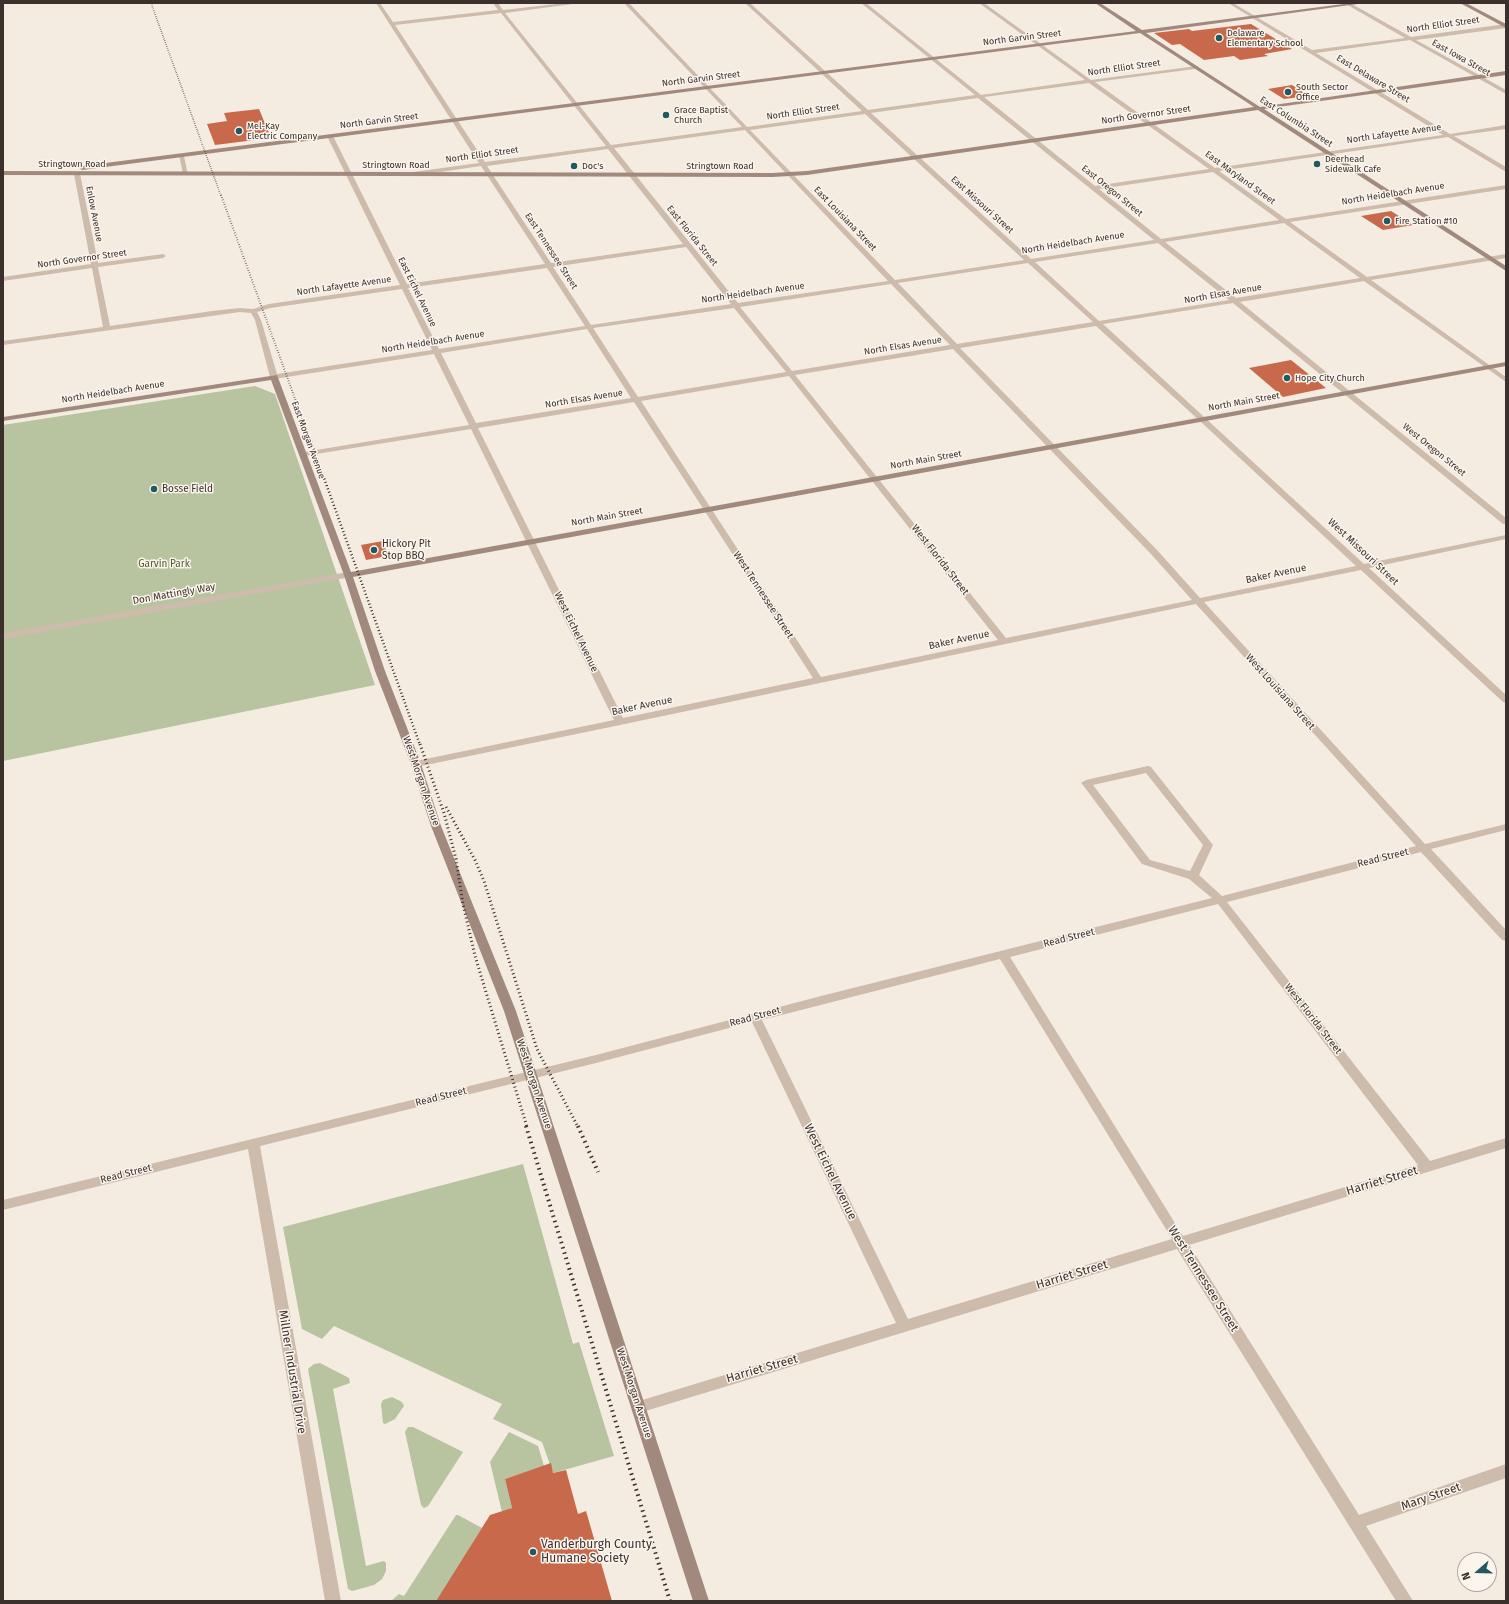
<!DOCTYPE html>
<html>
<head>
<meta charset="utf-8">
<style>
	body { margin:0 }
	#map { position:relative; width:1509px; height:1604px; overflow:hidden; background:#f4ebe1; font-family:"Fira Sans",sans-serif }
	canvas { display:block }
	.frame { position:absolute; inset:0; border:4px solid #3b302b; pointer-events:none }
	.north { position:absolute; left:1457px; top:1552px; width:40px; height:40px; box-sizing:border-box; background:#fbf5ee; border:1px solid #aea6a0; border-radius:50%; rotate:250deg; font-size:11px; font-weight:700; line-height:16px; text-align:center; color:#3b302b }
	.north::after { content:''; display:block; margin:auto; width:14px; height:18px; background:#1f5a5e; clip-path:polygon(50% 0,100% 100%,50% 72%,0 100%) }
</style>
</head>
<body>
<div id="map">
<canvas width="1509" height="1604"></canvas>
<div class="frame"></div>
<div class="north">N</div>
</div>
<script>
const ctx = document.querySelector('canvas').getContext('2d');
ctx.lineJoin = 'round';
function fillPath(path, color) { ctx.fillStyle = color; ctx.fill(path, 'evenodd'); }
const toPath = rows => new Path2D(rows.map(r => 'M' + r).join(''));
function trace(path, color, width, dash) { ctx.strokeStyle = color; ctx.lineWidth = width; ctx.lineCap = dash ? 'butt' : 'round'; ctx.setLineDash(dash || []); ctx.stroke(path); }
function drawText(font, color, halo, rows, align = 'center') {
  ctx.font = font + ' "Fira Sans",sans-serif'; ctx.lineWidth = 3; ctx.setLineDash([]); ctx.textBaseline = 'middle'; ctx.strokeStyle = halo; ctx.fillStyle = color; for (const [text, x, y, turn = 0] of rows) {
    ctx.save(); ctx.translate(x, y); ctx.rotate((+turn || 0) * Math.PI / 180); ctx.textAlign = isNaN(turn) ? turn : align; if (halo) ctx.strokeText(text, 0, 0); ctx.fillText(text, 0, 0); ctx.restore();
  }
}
fillPath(toPath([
	[255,386,275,394,375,685,3,761,3,425],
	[523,1164,573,1344,579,1342,614,1456,553,1473,542,1442,493,1419,502,1404,334,1326,322,1339,302,1329,283,1227],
	[320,1363,349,1378,350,1383,333,1389,366,1566,384,1561,386,1563,386,1571,382,1579,374,1585,352,1591,348,1589,308,1369,314,1364],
	[392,1397,402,1402,404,1406,395,1419,385,1424,383,1423,381,1404,383,1400],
	[408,1427,413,1427,463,1452,428,1506,424,1508,421,1505,405,1432],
	[509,1432,538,1446,544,1466,505,1479,512,1508,502,1512,490,1462],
	[456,1515,458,1515,482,1528,436,1601,391,1601,399,1594,404,1596]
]), '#b8c4a0');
fillPath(toPath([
	[1251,24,1292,49,1264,54,1268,56,1240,60,1234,56,1204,60,1180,44,1172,45,1154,33,1189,29,1192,31],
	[1292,85,1309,96,1284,99,1268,89],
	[259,109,271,138,215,145,207,124,227,121,224,113],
	[1391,211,1413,225,1383,230,1361,216],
	[1291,360,1326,388,1283,397,1249,368],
	[383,541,388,556,366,560,361,545],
	[551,1463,553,1473,566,1470,578,1514,586,1511,612,1601,436,1601,490,1515,512,1508,505,1479]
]), '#c8694b');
fillPath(toPath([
	[376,3,380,3,393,22,498,10,493,3,498,3,503,10,565,3,580,3,505,13,611,145,742,127,624,3,629,3,747,127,862,111,745,3,750,3,868,110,975,95,861,3,866,3,981,95,1085,80,979,3,984,3,1091,80,1197,66,1198,67,1195,69,1095,82,1215,168,1443,135,1228,3,1233,3,1312,50,1405,38,1344,3,1350,3,1411,37,1506,24,1506,28,1416,40,1506,90,1506,94,1410,40,1316,53,1450,134,1506,125,1506,129,1454,136,1506,167,1506,172,1448,137,1219,171,1286,219,1506,185,1506,189,1290,222,1367,277,1506,254,1506,258,1371,280,1506,377,1506,382,1364,281,1240,302,1506,518,1506,524,1503,524,1233,303,1103,324,1364,564,1506,535,1506,539,1369,568,1506,695,1506,703,1503,702,1361,570,1204,602,1425,844,1506,824,1506,830,1431,849,1506,930,1506,941,1502,940,1421,852,1227,902,1430,1161,1506,1138,1506,1148,1189,1245,1359,1515,1506,1464,1506,1478,1366,1526,1413,1601,1396,1601,1177,1249,639,1413,634,1411,632,1407,634,1403,639,1401,896,1323,752,1022,596,1063,260,1146,341,1601,325,1601,248,1149,3,1210,3,1200,596,1055,825,995,1212,898,1189,879,1142,864,1083,785,1081,783,1086,780,1148,766,1151,767,1213,845,1199,875,1222,896,1416,846,1196,604,620,725,416,767,413,766,411,764,416,761,614,720,471,429,304,456,300,454,304,452,469,425,434,354,274,379,270,377,255,320,251,313,240,312,3,345,3,341,103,327,92,268,3,281,3,277,91,264,74,174,77,172,80,174,98,263,163,254,166,256,163,258,98,267,110,326,212,311,240,308,253,309,269,304,400,285,327,136,330,134,333,136,407,284,545,264,481,166,413,176,410,174,413,172,479,163,376,3],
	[501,13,606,146,485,162,395,25,501,13],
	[1089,83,1209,169,1095,186,984,97,1089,83],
	[978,98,1154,240,1031,259,871,113,978,98],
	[865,114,1024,260,895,280,750,130,865,114],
	[745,130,888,281,738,303,614,148,745,130],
	[608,149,683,244,551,263,487,166,608,149],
	[1213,172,1279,220,1161,239,1099,189,1213,172],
	[1284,223,1360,278,1236,298,1165,242,1284,223],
	[1158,243,1229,300,1099,321,1035,262,1158,243],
	[686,247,731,304,591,325,553,267,686,247],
	[1028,263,1093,322,957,344,898,283,1028,263],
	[547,268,585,326,439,349,408,288,547,268],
	[891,284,950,345,792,371,740,307,891,284],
	[402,289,432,350,277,374,261,320,257,312,270,308,402,289],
	[734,308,786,372,638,397,593,328,734,308],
	[1096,326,1201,422,1356,566,1200,598,1157,550,960,348,1096,326],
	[587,329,631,398,476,423,441,353,587,329],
	[953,349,1151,554,1192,600,1006,638,795,375,953,349],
	[789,376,998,640,821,677,641,401,789,376],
	[634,402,813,678,623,718,478,428,634,402],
	[1146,773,1203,845,1190,871,1150,860,1093,785,1146,773],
	[1218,904,1418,1165,1183,1236,1010,957,1218,904],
	[1000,959,1172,1239,908,1319,762,1020,1000,959],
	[179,155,184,156,188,175,183,174,179,155],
	[348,572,352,575,351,577,3,639,3,633,348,572]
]), '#cdbbac');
fillPath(toPath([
	[1095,3,1100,3,1142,30,1351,3,1365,3,1146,33,1260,107,1506,71,1506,75,1264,109,1506,266,1506,271,1258,110,807,175,772,177,3,175,3,171,772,173,807,171,1254,107,1140,33,82,170,79,168,82,166,1136,31,1095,3],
	[1460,3,1466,3,1506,24,1506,28,1460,3],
	[1506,362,1506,366,353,577,385,671,421,764,441,826,516,1011,709,1601,693,1601,504,1011,431,826,411,764,375,671,344,575,271,380,3,421,3,417,277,375,351,572,1506,362]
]), '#a18a7d');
trace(toPath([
	[151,3,221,196]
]), '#3b302b', 1.5, [0.5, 1.5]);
trace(toPath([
	[221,195,310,440]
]), '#3b302b', 2, [0.5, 2]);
trace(toPath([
	[310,439,420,745]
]), '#3b302b', 2.5, [1, 2.5]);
trace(toPath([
	[420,744,444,813,456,859,463,904,475,956,527,1127],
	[446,807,475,860,484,881,537,1049,578,1127]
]), '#3b302b', 3, [1, 3]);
trace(toPath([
	[526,1126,670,1601],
	[578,1126,598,1172]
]), '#3b302b', 4, [1.5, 4]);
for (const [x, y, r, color] of [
	[1219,38,4,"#1f5a5e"],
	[1288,92,4,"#1f5a5e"],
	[666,115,4,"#1f5a5e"],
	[239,131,4,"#1f5a5e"],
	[1317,164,4,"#1f5a5e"],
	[574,166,4,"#1f5a5e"],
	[1387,221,4,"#1f5a5e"],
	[1287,378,4,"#1f5a5e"],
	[154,489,4,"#1f5a5e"],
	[374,550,4,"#1f5a5e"],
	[533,1552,4,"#1f5a5e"]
]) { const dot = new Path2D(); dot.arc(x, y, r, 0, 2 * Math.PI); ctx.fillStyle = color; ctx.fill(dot); trace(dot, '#fbf5ee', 1.5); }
drawText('9px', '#3b302b', '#fbf5ee', [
	["North Elliot Street",1443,25,-8],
	["North Garvin Street",1022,38,-7],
	["East Iowa Street",1461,58,29],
	["North Elliot Street",1124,68,-8],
	["North Garvin Street",701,79,-7],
	["East Delaware Street",1373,79,31],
	["North Elliot Street",803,112,-8],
	["North Governor Street",1146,115,-8],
	["North Garvin Street",379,121,-7],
	["East Columbia Street",1296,122,33],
	["North Lafayette Avenue",1394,134,-8],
	["North Elliot Street",482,155,-8],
	["Stringtown Road",72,164],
	["Stringtown Road",396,165],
	["Stringtown Road",720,166],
	["East Maryland Street",1240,178,36],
	["East Oregon Street",1112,191,39],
	["North Heidelbach Avenue",1393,194,-9],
	["East Missouri Street",982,205,42],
	["Enlow Avenue",94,214,79],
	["East Louisiana Street",845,219,46],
	["East Florida Street",692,236,51],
	["North Heidelbach Avenue",1073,243,-9],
	["East Tennessee Street",551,251,57],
	["North Governor Street",82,259,-8],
	["North Lafayette Avenue",344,286,-8],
	["East Eichel Avenue",417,292,64],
	["North Heidelbach Avenue",753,293,-8],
	["North Elsas Avenue",1223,294,-10],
	["North Heidelbach Avenue",433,342,-9],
	["North Elsas Avenue",903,346,-9],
	["North Heidelbach Avenue",113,392,-9],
	["North Elsas Avenue",584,399,-9],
	["North Main Street",1244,402,-10],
	["East Morgan Avenue",308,440,70],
	["West Oregon Street",1434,450,39],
	["North Main Street",926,460,-10],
	["North Main Street",607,517,-10]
]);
drawText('9px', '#3b302b', '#fbf5ee', [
	["Delaware",1227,33],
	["Elementary School",1227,43],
	["South Sector",1296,87],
	["Office",1296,97],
	["Grace Baptist",674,110],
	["Church",674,120],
	["Mel-Kay",247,126],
	["Electric Company",247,136],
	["Deerhead",1325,159],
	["Sidewalk Cafe",1325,169],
	["Doc's",582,166],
	["Fire Station #10",1395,221],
	["Hope City Church",1295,378]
], 'left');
drawText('10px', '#3b302b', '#fbf5ee', [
	["Bosse Field",162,489],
	["Hickory Pit",382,544],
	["Stop BBQ",382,556]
], 'left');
drawText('10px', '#3b302b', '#fbf5ee', [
	["West Missouri Street",1363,552,43],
	["West Florida Street",940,560,52],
	["Baker Avenue",1276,574,-12],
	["Don Mattingly Way",174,594,-10],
	["West Tennessee Street",763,595,57],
	["West Eichel Avenue",576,632,64],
	["Baker Avenue",959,640,-12],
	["West Louisiana Street",1280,692,48],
	["Baker Avenue",642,706,-12],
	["West Morgan Avenue",421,781,71],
	["Read Street",1383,858,-14],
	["Read Street",1069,938,-14],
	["Read Street",755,1017,-15],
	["West Florida Street",1313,1019,52],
	["West Morgan Avenue",534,1084,72],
	["Read Street",441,1097,-14],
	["Read Street",126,1174,-14],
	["West Morgan Avenue",634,1393,72]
]);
drawText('10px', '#4a5a2e', '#fbf5ee', [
	["Garvin Park",164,564]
]);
drawText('12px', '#3b302b', '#fbf5ee', [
	["West Eichel Avenue",830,1172,64],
	["Harriet Street",1382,1181,-17],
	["Harriet Street",1072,1275,-17],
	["West Tennessee Street",1203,1279,58],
	["Harriet Street",762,1369,-16],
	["Millner Industrial Drive",292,1372,81],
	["Mary Street",1431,1497,-19]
]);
drawText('12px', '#3b302b', '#fbf5ee', [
	["Vanderburgh County",541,1545],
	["Humane Society",541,1559]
], 'left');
</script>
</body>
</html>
